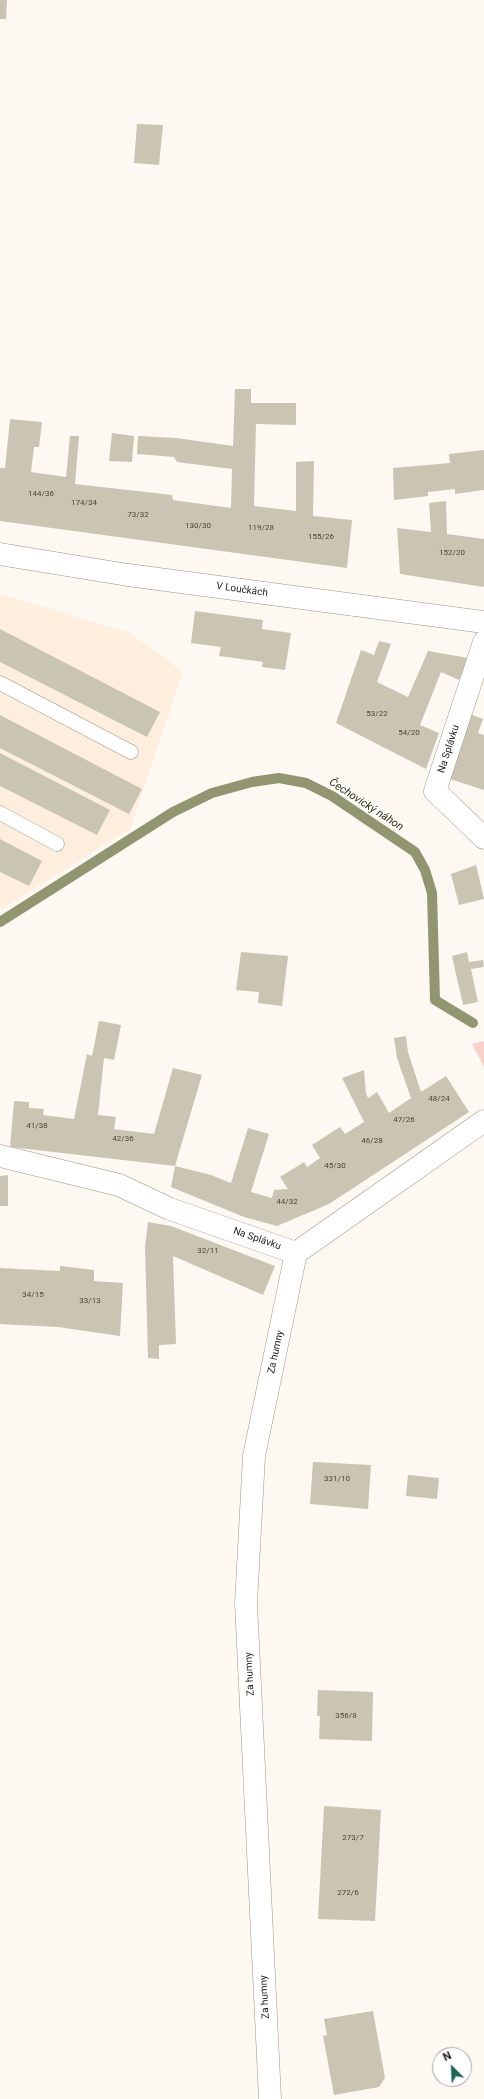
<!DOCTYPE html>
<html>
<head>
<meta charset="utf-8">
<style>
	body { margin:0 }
	#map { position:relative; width:484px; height:2099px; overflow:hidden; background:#fdf8f2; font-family:Roboto,sans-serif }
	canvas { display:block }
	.north { position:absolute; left:432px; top:2047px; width:40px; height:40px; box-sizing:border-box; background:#fff; border:1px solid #a6a4a2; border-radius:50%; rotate:336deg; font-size:11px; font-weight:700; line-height:16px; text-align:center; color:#201b16 }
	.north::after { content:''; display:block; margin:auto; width:14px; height:18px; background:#1d6559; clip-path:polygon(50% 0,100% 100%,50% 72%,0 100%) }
</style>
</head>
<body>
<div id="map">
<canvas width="484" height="2099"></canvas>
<div class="north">N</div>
</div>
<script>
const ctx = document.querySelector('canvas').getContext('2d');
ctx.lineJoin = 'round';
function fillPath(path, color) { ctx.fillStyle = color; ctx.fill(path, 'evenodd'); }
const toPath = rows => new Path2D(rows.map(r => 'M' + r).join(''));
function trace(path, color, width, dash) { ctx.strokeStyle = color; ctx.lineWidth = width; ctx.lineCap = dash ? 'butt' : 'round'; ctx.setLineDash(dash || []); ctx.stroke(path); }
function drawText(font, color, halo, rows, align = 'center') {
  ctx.font = font + ' Roboto,sans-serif'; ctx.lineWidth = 3; ctx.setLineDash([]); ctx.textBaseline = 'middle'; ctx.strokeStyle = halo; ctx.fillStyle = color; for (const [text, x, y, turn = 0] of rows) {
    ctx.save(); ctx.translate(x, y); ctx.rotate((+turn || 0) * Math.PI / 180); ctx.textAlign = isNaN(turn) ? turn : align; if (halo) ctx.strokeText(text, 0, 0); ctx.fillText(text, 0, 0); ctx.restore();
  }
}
fillPath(toPath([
	[0,594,130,633,183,672,130,829,0,910]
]), '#fdeedd');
fillPath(toPath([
	[484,1041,484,1067,472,1044]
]), '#fad1ca');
trace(toPath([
	[0,922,173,812,212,793,252,782,279,778,306,783,332,796,415,852,425,870,432,893,435,1000,473,1023]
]), '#919570', 10);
fillPath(toPath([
	[0,0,7,0,6,19,0,19],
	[137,124,163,125,159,165,134,163],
	[235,389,251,389,251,403,296,403,296,425,256,424,254,506,296,511,296,462,314,461,313,516,352,520,347,568,0,521,0,468,5,468,10,419,42,422,39,447,34,447,31,472,66,477,70,436,79,436,75,484,172,495,173,500,231,508,232,469,177,462,174,457,137,454,138,436,176,438,233,446],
	[112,433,134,436,132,462,109,461],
	[484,450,484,490,455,494,455,489,428,492,428,496,394,500,393,468,450,463,449,454],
	[446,501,447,534,484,539,484,587,400,574,397,528,431,532,429,503],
	[195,611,263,620,262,629,291,633,285,670,262,667,263,662,219,656,221,647,191,643],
	[0,629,160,712,147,737,0,662],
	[379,641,391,644,377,682,408,697,428,651,468,658,459,680,441,672,420,725,439,733,426,769,336,723,361,650,374,655],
	[470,714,483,719,478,733,484,735,484,790,447,778],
	[0,715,142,789,129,814,0,748],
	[0,753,110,810,97,835,0,786],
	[0,839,42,861,29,886,0,872],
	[476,865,484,899,459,905,451,874],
	[241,952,288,956,282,1006,258,1003,259,992,236,990],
	[467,952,469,962,483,960,484,967,471,969,478,1002,463,1005,452,956],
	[99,1021,121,1025,114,1060,104,1058,98,1115,116,1117,114,1129,154,1134,173,1068,202,1075,175,1166,10,1147,14,1101,29,1102,29,1108,44,1109,43,1115,74,1119,87,1054,92,1056],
	[406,1036,408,1052,421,1092,446,1076,469,1112,329,1204,277,1226,244,1217,171,1187,175,1166,211,1175,231,1183,248,1128,269,1134,251,1192,272,1198,274,1190,288,1189,280,1177,304,1162,307,1167,320,1158,312,1145,340,1127,345,1134,364,1122,342,1078,364,1070,366,1093,368,1098,377,1092,389,1113,411,1098,397,1058,394,1038],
	[8,1175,8,1206,0,1206,0,1176],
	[148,1222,171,1226,275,1266,263,1295,173,1256,176,1344,159,1345,159,1359,148,1358,145,1247],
	[60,1266,94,1270,94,1281,123,1283,120,1336,58,1327,0,1324,0,1268,60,1271],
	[313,1462,371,1465,368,1509,310,1504],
	[408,1475,439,1478,437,1499,406,1496],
	[318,1690,373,1692,372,1741,319,1739,320,1716,317,1716],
	[324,1806,381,1810,375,1921,318,1919],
	[373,2011,385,2078,379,2087,334,2095,323,2036,327,2035,324,2019]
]), '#cac5b3');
const lane = toPath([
	[0,683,131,752],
	[0,813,57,844]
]);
const street = toPath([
	[0,554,128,575,484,622],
	[484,642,435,791,484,838],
	[0,1156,119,1185,170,1209,296,1253,484,1121],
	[270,2099,246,1603,254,1456,296,1253]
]);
trace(lane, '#a09485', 15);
trace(street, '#a09485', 23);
trace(lane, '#fff', 14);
trace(street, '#fff', 22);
drawText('8px', '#4a463d', null, [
	["144/36",41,494],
	["174/34",84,503],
	["73/32",138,515],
	["130/30",198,526],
	["119/28",261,528],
	["155/26",321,537],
	["152/20",452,553],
	["53/22",377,714],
	["54/20",409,733],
	["48/24",439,1099],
	["47/26",404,1120],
	["41/38",37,1126],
	["42/36",123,1139],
	["46/28",372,1141],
	["45/30",335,1166],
	["44/32",287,1202],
	["32/11",208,1251],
	["34/15",33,1295],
	["33/13",90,1301],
	["331/10",337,1479],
	["356/8",346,1716],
	["273/7",353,1838],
	["272/6",348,1893]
]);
drawText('10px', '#201b16', '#fff', [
	["V Loučkách",242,590,8],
	["Na Splávku",449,749,-72],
	["Na Splávku",257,1239,19],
	["Za humny",276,1352,-78],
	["Za humny",250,1674,-93],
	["Za humny",265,1997,-93]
]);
drawText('italic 11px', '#2d3109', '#fff', [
	["Čechovický náhon",366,805,33]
]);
</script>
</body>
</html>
